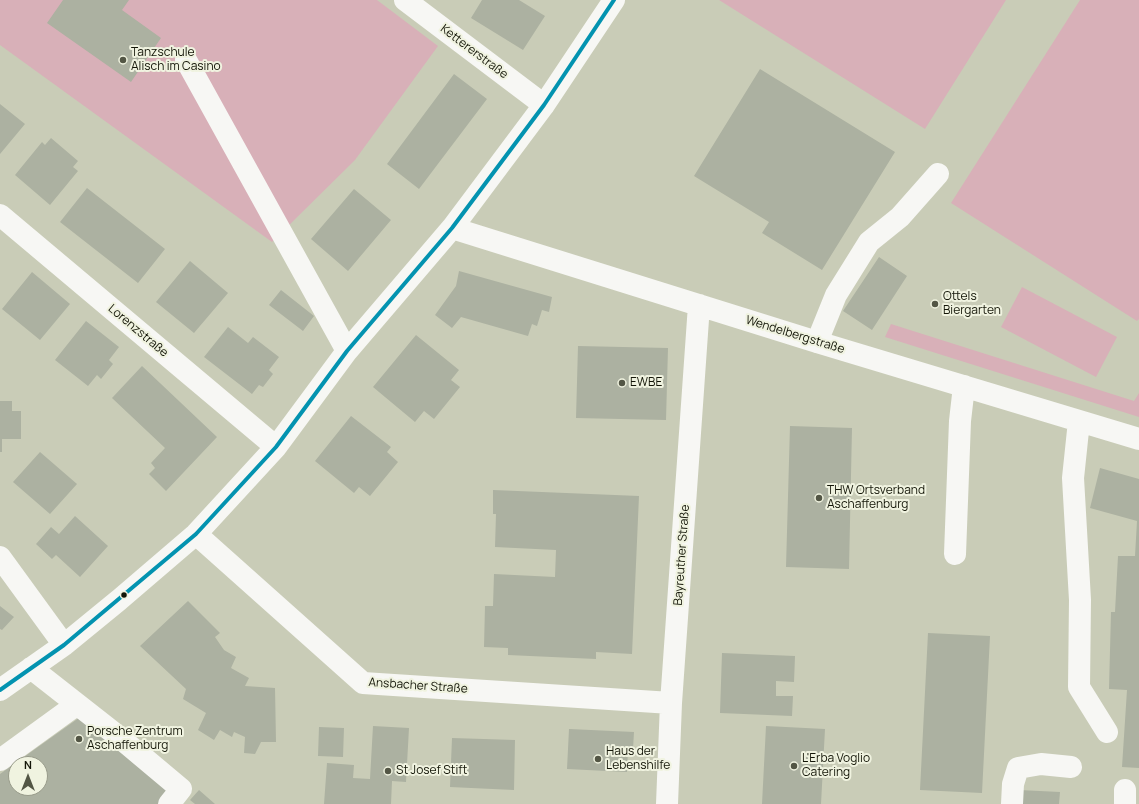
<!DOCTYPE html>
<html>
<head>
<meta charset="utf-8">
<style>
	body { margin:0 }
	#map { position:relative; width:1139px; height:804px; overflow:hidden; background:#c9ccb7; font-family:Manrope,sans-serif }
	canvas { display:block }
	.north { position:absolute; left:8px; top:756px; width:40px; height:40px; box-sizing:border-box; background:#f0f3e0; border:1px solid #989b8a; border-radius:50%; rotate:0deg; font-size:11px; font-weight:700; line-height:16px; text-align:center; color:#141608 }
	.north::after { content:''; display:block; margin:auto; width:14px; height:18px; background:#535645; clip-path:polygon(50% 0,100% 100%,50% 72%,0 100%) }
</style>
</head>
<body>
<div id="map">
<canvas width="1139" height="804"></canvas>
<div class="north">N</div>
</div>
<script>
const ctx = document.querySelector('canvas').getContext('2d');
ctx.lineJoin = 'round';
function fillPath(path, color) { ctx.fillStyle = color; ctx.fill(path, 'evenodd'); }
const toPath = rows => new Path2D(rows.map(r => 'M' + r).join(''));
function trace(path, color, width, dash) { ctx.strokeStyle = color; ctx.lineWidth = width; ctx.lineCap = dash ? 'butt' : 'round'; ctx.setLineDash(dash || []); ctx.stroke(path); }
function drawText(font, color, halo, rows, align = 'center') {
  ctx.font = font + ' Manrope,sans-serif'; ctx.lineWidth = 4; ctx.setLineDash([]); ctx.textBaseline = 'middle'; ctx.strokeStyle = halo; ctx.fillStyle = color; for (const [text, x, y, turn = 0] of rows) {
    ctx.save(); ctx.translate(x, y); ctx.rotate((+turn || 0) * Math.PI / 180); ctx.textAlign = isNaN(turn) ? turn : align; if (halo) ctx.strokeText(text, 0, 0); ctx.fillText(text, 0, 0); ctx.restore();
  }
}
fillPath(toPath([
	[0,0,377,0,438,46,355,160,272,242,0,45],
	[719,0,1006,0,925,129],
	[1080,0,1139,0,1139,319,1137,321,951,203],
	[1022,287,1117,337,1096,377,1001,327],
	[891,324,1134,401,1139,393,1139,417,885,337]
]), '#d8b0b8');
fillPath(toPath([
	[63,0,129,0,122,10,161,38,131,82,47,23],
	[482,0,519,0,545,16,523,50,471,18],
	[760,69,895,152,822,270,762,233,769,222,694,176],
	[454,74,487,99,419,189,387,164],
	[0,104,25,124,0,154],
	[51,138,78,161,73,167,78,171,50,205,15,175,42,142,45,145],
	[87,188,165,249,138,283,60,222],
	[354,189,391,220,348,271,311,239],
	[879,257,907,276,872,330,843,311],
	[190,261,228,293,194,333,156,302],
	[459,271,552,297,549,312,542,310,537,326,532,324,528,336,461,317,452,328,435,315,456,286],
	[32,272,70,304,40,340,2,309],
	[281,290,314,316,303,331,269,305],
	[86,321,119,347,109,360,113,364,101,379,97,375,88,386,55,360],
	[228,327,248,343,253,337,279,357,269,370,273,374,263,387,259,385,252,394,204,357],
	[416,335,459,370,451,380,460,387,434,419,424,411,415,422,373,387],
	[578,346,668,348,666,420,576,418],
	[142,366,217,437,166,491,149,474,155,468,151,463,165,448,112,398],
	[0,401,12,401,12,411,21,411,21,439,2,439,2,452,0,452],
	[351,416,391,447,387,452,398,462,370,496,359,487,354,493,315,461],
	[790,426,852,428,849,569,786,567],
	[40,452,77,484,50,514,13,482],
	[1100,468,1139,479,1139,768,1122,767,1127,690,1109,689,1111,612,1115,612,1118,556,1135,556,1137,521,1090,508],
	[493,490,639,496,632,654,596,652,596,659,508,655,508,648,484,647,485,606,493,606,494,574,555,577,556,550,495,547,496,514,493,514],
	[75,516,108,546,80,577,56,555,52,559,36,544,51,527,59,534],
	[188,601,220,633,215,637,224,650,236,657,231,668,249,678,245,686,275,688,276,742,261,742,255,754,244,753,245,737,234,732,232,737,220,730,214,740,198,730,206,713,183,699,186,689,140,646],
	[0,606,14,617,2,630,0,629],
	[928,633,990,636,982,793,920,790],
	[722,653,795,656,794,682,776,681,776,696,793,696,792,716,720,713],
	[83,715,169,792,158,804,0,804,0,774],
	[16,764,40,764,40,788,16,788],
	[373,726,409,728,406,782,392,781,391,804,324,804,327,763,354,765,353,778,370,779],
	[766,726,825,729,821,804,762,804],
	[319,727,344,728,343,757,318,756],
	[569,729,634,732,633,749,628,749,627,772,567,769],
	[452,738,515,740,514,790,450,787],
	[199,790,215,804,195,804,190,800],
	[1019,790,1060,792,1059,804,1019,804]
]), '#acb1a1');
trace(toPath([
	[405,0,544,105],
	[186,60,347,351],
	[0,215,276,447],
	[452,228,817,342,1139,439],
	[817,342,836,295,869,242,900,217,938,174],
	[1079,421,1073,478,1080,600,1079,687,1107,732],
	[196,534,363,683,671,703],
	[955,554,960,421,964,386],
	[0,557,64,645],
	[31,668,119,737,181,789,169,804],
	[0,690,64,645,119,600,196,534,276,447,347,351,452,228,544,105,614,0],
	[0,760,76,705],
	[667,804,671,703,699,305],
	[1012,804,1013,784,1018,768,1041,764,1071,767],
	[1125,804,1125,790]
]), '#f7f7f4', 22);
trace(toPath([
	[0,690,64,645,196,534,276,447,347,351,452,228,544,105,614,0]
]), '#0393b0', 4);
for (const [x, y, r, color] of [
	[123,60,4,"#535645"],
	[935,304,4,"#535645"],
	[622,383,4,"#535645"],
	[819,498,4,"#535645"],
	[124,595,3.5,"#141608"],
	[79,739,4,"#535645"],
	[598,759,4,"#535645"],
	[794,766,4,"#535645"],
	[388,771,4,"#535645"]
]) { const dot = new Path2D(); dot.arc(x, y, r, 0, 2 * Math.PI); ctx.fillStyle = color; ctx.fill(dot); trace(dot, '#f0f3e0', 1.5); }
drawText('12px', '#141608', '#f0f3e0', [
	["Kettererstraße",474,52,37],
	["Lorenzstraße",138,331,40],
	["Wendelbergstraße",795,335,17],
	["Bayreuther Straße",682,555,-86],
	["Ansbacher Straße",418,686,4]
]);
drawText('12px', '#141608', '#f0f3e0', [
	["Tanzschule",131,53],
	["Alisch im Casino",131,67],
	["Ottels",943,297],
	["Biergarten",943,311],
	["EWBE",630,383],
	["THW Ortsverband",827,491],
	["Aschaffenburg",827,505],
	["Porsche Zentrum",87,732],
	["Aschaffenburg",87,746],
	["Haus der",606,752],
	["Lebenshilfe",606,766],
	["L'Erba Voglio",802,759],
	["Catering",802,773],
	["St Josef Stift",396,771]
], 'left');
</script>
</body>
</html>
